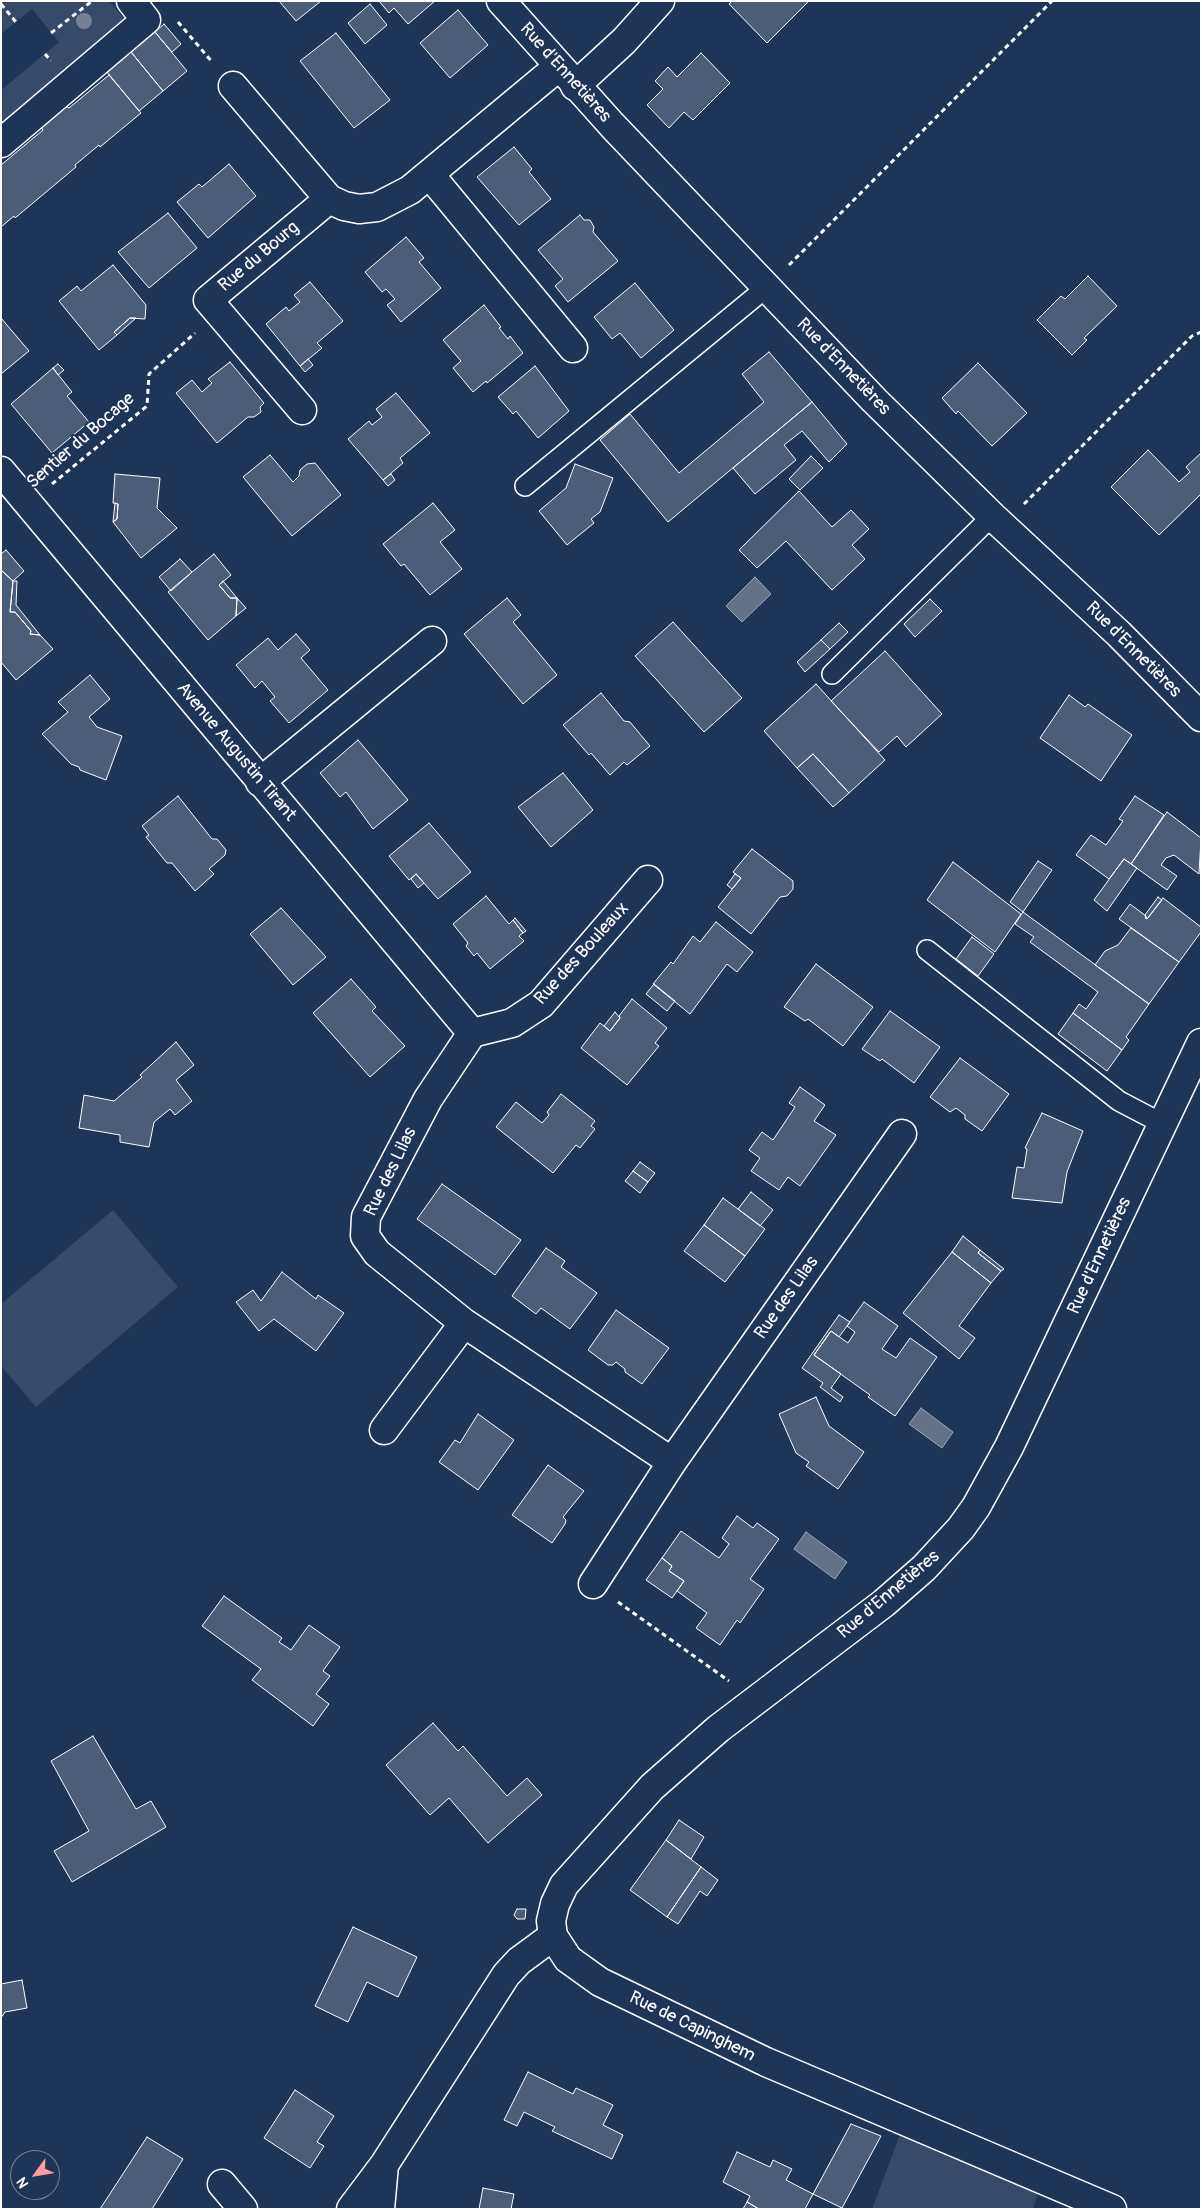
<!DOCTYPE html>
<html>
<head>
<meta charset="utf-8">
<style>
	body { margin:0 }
	#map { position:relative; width:1202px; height:2210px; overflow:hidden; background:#1d3557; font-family:Pangolin,sans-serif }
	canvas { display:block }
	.frame { position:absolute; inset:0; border:2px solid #fff; pointer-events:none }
	.north { position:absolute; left:10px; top:2150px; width:50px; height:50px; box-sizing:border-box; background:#1d3557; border:1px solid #77869a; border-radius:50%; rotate:238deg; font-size:14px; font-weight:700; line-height:20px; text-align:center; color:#fff }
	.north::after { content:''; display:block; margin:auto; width:18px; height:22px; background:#ff9aa2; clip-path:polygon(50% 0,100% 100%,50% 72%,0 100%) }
</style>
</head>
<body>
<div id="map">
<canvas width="1202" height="2210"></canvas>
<div class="frame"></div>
<div class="north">N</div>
</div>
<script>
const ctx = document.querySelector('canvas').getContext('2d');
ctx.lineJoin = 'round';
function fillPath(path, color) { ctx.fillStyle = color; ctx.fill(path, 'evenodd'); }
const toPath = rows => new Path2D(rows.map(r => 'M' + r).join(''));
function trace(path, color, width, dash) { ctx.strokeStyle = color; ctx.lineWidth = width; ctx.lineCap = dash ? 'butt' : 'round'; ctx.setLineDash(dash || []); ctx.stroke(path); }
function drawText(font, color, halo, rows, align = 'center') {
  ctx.font = font + ' Pangolin,sans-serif'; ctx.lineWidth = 4; ctx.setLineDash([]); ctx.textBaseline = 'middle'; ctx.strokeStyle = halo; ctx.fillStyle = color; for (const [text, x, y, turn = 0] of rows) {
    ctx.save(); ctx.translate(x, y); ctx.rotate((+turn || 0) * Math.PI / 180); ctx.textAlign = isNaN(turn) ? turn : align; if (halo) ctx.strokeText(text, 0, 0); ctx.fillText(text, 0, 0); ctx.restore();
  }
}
fillPath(toPath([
	[1,1,109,1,126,21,1,128,1,90,59,42,32,9,1,34],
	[113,1210,178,1287,36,1407,1,1366,1,1304],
	[901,2132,1040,2187,1033,2209,872,2209]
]), '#364b69');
const water = toPath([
	[755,577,771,594,742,622,726,606,755,577],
	[921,1408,953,1432,942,1448,909,1424,921,1408],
	[806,1532,847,1562,835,1579,794,1549,806,1532]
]);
fillPath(water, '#617289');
trace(water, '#a0aab8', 1);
const building = toPath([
	[279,1,321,1,296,21,279,1],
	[379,1,435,1,408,24,394,8,389,13,379,1],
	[732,1,809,1,767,43,729,4,732,1],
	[370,4,387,25,365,44,348,23,370,4],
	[458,10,488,45,450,78,420,43,458,10],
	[164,24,181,44,172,52,155,32,164,24],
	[155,32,187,71,163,91,131,52,155,32],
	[336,33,390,100,354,128,300,61,336,33],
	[131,52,163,91,139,111,107,72,131,52],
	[701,53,730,83,693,120,684,112,669,128,647,105,663,89,655,81,668,67,677,77,701,53],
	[109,75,141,113,100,147,99,145,75,165,76,167,15,218,14,216,1,227,1,165,43,130,41,127,66,106,69,108,109,75],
	[514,147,532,169,529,172,551,199,519,225,477,177,514,147],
	[229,164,256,196,208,238,177,202,199,184,202,187,229,164],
	[168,213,197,248,149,288,118,252,168,213],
	[580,215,584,220,590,220,594,227,593,232,618,261,568,302,555,286,563,279,538,250,580,215],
	[406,237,424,258,419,262,441,288,401,322,387,305,395,299,386,289,382,292,365,272,406,237],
	[113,265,146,305,145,319,130,318,114,332,117,335,99,350,59,301,77,286,81,291,113,265],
	[1088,276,1117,306,1084,338,1087,340,1072,355,1037,320,1061,296,1065,299,1088,276],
	[310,282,343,321,317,343,322,348,300,366,266,324,286,307,289,311,300,302,294,295,310,282],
	[635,283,674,330,641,358,620,333,612,339,594,317,635,283],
	[484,305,501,327,499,328,508,339,510,336,523,353,487,383,486,381,473,392,453,368,461,361,443,340,484,305],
	[1,318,29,351,1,374,1,318],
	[130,318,136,318,117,335,114,332,130,318],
	[769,352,812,402,668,522,600,440,630,414,679,473,764,402,742,374,769,352],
	[308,359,313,365,305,372,300,366,308,359],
	[230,362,264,403,260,407,261,412,254,417,248,417,217,443,176,393,192,380,202,392,212,383,208,379,230,362],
	[978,363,1027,413,992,446,958,411,956,414,942,398,978,363],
	[58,364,64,370,58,375,53,368,58,364],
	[535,366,569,411,538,438,516,411,513,414,498,397,535,366],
	[53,368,72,392,67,396,89,422,52,453,11,404,53,368],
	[396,393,430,433,400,458,403,463,383,480,348,439,369,421,372,425,382,417,376,409,396,393],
	[812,402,847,444,829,462,802,431,784,445,796,460,755,494,733,468,812,402],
	[1148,450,1179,482,1190,472,1186,467,1201,453,1201,494,1159,535,1111,487,1148,450],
	[270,455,293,482,299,476,300,470,307,464,315,463,341,495,292,536,243,477,270,455],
	[811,456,823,468,800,490,789,479,811,456],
	[575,464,613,478,600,512,591,519,594,523,567,545,539,511,566,488,575,464],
	[115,474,160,478,157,508,177,528,141,558,113,522,117,519,118,504,113,503,115,474],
	[391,474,395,480,388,486,383,480,391,474],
	[799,491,832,527,851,510,869,529,852,545,865,559,832,590,786,541,757,568,739,550,799,491],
	[115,503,118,504,117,519,113,522,115,503],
	[433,503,455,530,440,542,462,569,430,595,404,564,401,566,383,544,433,503],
	[6,550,24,571,13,581,1,570,1,554,6,550],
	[214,554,231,575,219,585,230,598,237,598,236,616,208,640,168,592,214,554],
	[180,559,192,572,171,591,159,577,180,559],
	[1,570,13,581,10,612,15,612,31,631,30,634,40,635,53,649,16,680,1,662,1,570],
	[13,581,17,581,16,605,40,635,30,634,31,631,15,612,10,612,13,581],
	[223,581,237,598,230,598,219,585,223,581],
	[237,598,246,608,236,616,237,598],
	[507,598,521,615,513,622,557,675,523,704,464,634,507,598],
	[930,599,942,611,915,637,904,624,930,599],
	[673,622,742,698,704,732,635,656,673,622],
	[839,623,848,632,830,649,821,640,839,623],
	[296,634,310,650,301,658,328,690,289,723,270,701,275,697,262,681,255,688,236,665,268,638,278,650,296,634],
	[821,640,830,649,805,672,797,662,821,640],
	[885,651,942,714,906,747,897,736,879,752,831,701,885,651],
	[90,675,110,699,89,717,97,727,122,736,106,780,80,770,79,767,71,764,42,734,68,712,58,702,90,675],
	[816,684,885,760,849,793,813,754,797,768,764,731,816,684],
	[601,693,624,721,630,722,650,746,627,765,624,762,610,775,591,753,589,755,563,725,601,693],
	[1069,695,1085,707,1088,704,1132,735,1101,781,1040,738,1069,695],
	[358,740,408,800,373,829,346,792,340,797,320,773,358,740],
	[813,754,849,793,833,807,797,768,813,754],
	[563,773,593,810,551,847,518,807,563,773],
	[178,796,212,839,217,839,226,850,225,855,209,869,214,874,195,891,172,863,167,863,146,837,149,835,142,826,178,796],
	[1135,796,1164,815,1131,864,1124,859,1109,879,1076,855,1091,835,1106,845,1123,821,1119,819,1135,796],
	[1167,812,1201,838,1199,874,1174,855,1166,858,1161,865,1177,876,1167,890,1131,864,1167,812],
	[429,823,471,872,438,899,416,874,409,880,389,856,429,823],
	[752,849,793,881,793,889,787,896,780,897,751,934,718,907,741,878,733,872,752,849],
	[1124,859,1137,868,1107,911,1094,900,1124,859],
	[1038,861,1052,870,1023,912,1010,902,1038,861],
	[953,862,1021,914,995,952,927,900,953,862],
	[416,874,424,883,418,888,411,879,416,874],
	[735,874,741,878,732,889,727,885,735,874],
	[486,896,509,924,513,920,523,933,519,936,524,941,490,969,477,953,474,956,466,946,468,943,453,924,486,896],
	[1158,897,1162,900,1147,919,1145,915,1158,897],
	[1163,898,1201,927,1201,932,1179,962,1119,919,1130,904,1146,916,1145,918,1147,919,1163,898],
	[281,908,326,957,293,985,250,934,281,908],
	[1023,912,1149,1004,1126,1037,1129,1040,1122,1050,1073,1013,1079,1004,1086,1009,1098,992,1030,942,1034,937,1015,924,1023,912],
	[515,918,526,931,523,933,513,920,515,918],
	[716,922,753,952,737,972,727,964,690,1014,653,984,671,962,673,964,693,936,700,942,716,922],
	[1131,928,1179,962,1149,1004,1095,965,1105,951,1118,945,1131,928],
	[972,937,994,954,978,976,956,959,972,937],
	[816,964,873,1007,843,1046,808,1019,805,1021,784,1007,816,964],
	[351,979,376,1007,372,1011,405,1046,370,1077,313,1013,351,979],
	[654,984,675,1001,667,1011,646,994,654,984],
	[632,999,667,1028,655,1043,659,1046,627,1085,581,1048,600,1023,610,1031,620,1018,619,1016,632,999],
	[890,1011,940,1047,914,1083,882,1059,880,1061,862,1049,890,1011],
	[615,1012,620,1018,610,1031,604,1026,615,1012],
	[1073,1013,1122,1050,1107,1071,1058,1034,1073,1013],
	[176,1042,194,1065,176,1080,192,1101,175,1115,170,1109,154,1122,149,1147,120,1142,120,1135,79,1128,84,1095,114,1101,142,1077,140,1075,176,1042],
	[960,1058,1009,1094,982,1131,965,1119,965,1115,956,1108,950,1112,930,1097,960,1058],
	[800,1087,825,1105,814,1121,836,1135,800,1186,788,1177,779,1190,751,1171,760,1158,749,1150,762,1132,773,1140,795,1107,789,1103,800,1087],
	[561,1094,595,1121,591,1126,595,1129,580,1148,576,1145,553,1173,496,1127,516,1102,542,1123,549,1115,547,1112,561,1094],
	[1042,1113,1083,1131,1067,1172,1062,1203,1012,1198,1017,1167,1024,1168,1027,1149,1025,1148,1042,1113],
	[640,1162,655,1173,648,1182,633,1171,640,1162],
	[633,1171,648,1182,640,1193,625,1181,633,1171],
	[442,1184,521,1240,495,1275,417,1219,442,1184],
	[751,1192,773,1210,760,1226,738,1209,751,1192],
	[723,1198,765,1229,745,1256,704,1225,723,1198],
	[704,1225,745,1256,725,1282,684,1251,704,1225],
	[963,1236,980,1250,978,1253,1001,1271,991,1283,952,1252,963,1236],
	[546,1248,565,1261,561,1267,597,1293,570,1329,541,1308,536,1314,512,1296,546,1248],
	[980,1250,1004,1269,1001,1271,978,1253,980,1250],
	[952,1252,991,1283,959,1326,975,1338,959,1359,903,1313,952,1252],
	[282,1272,316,1299,318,1295,344,1313,316,1351,274,1319,259,1331,236,1302,253,1290,261,1301,282,1272],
	[864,1302,898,1326,882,1349,896,1358,910,1338,937,1357,895,1416,868,1397,870,1395,814,1355,831,1331,848,1343,855,1332,847,1326,864,1302],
	[616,1310,669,1348,642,1384,625,1372,625,1369,616,1362,613,1365,608,1365,588,1350,616,1310],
	[839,1315,850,1322,839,1337,831,1331,814,1355,841,1374,831,1388,843,1397,840,1402,820,1387,823,1383,802,1368,839,1315],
	[816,1397,829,1426,864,1452,838,1489,806,1466,809,1462,796,1453,779,1414,816,1397],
	[478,1414,514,1440,478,1490,439,1462,455,1440,460,1443,478,1414],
	[548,1465,584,1491,563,1517,566,1520,565,1524,552,1543,512,1515,548,1465],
	[737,1516,753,1528,757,1523,779,1539,750,1579,764,1589,740,1623,737,1620,720,1645,696,1628,707,1613,677,1591,684,1581,669,1571,672,1566,662,1558,681,1531,719,1558,729,1544,722,1538,737,1516],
	[662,1558,672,1566,669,1571,684,1581,672,1598,646,1580,662,1558],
	[224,1596,282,1638,279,1642,291,1650,309,1625,340,1647,323,1671,330,1676,316,1694,329,1704,313,1726,252,1680,261,1669,202,1626,224,1596],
	[433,1723,458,1751,463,1746,507,1796,527,1778,542,1795,488,1843,449,1798,430,1815,386,1765,433,1723],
	[93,1736,136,1809,151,1801,166,1827,72,1882,54,1851,89,1831,51,1761,93,1736],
	[679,1820,704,1837,691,1859,666,1840,679,1820],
	[666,1840,701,1867,667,1917,630,1890,666,1840],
	[701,1867,718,1880,707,1896,700,1891,678,1924,667,1917,701,1867],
	[517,1909,526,1909,525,1919,517,1919,514,1915,517,1909],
	[353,1927,417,1957,398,1997,367,1982,348,2022,315,2006,353,1927],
	[22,1980,27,2008,5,2012,1,2018,1,1984,22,1980],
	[528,2072,573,2094,576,2088,613,2105,603,2125,623,2135,612,2159,552,2131,555,2127,524,2112,517,2126,504,2120,528,2072],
	[295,2090,334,2116,317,2142,324,2146,310,2168,264,2138,295,2090],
	[851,2124,881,2136,842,2208,813,2194,851,2124],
	[147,2137,183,2159,152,2209,100,2209,147,2137],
	[737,2152,770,2167,773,2160,792,2169,786,2180,813,2194,805,2209,759,2209,747,2202,750,2196,723,2182,737,2152],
	[483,2188,514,2194,511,2209,479,2209,483,2188],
	[747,2202,759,2209,743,2209,747,2202]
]);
fillPath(building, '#4a5d79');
trace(building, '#fff', 1);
const service = toPath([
	[525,486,767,287],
	[832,674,992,516],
	[927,950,1119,1101,1163,1124]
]);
const pedestrian = toPath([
	[1,143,146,20,131,1]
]);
const minor = toPath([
	[233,86,329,199,344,206,359,209,377,207,410,190,558,67],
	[575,86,624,41,660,1],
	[430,175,573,348],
	[302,410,208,300,329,199],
	[1,471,472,1033],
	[260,782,432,641],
	[648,880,541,1004,512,1023,472,1033,428,1099,366,1217,365,1236,377,1253,464,1323,672,1462],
	[384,1430,464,1323],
	[593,1584,672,1462,902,1134],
	[222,2184,243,2209],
	[351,2209,384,2165,506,1975,519,1961,553,1936],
	[380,2209,384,2165]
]);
const tertiary = toPath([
	[501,1,612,125,874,400,992,516,1119,634,1201,717],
	[1112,2209,766,2062,600,1982,568,1959,553,1936,551,1921,555,1904,564,1885,652,1787,718,1729,884,1603,924,1568,961,1528,976,1507,1009,1447,1201,1043]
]);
trace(service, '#fff', 22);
trace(pedestrian, '#fff', 31);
trace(minor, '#fff', 31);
trace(tertiary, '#fff', 31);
trace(toPath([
	[1,4,16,22],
	[178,22,213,63],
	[51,33,92,1],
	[45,54,51,61],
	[789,265,1052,1],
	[52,484,147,406,149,374,195,333],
	[1024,504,1192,336,1201,332],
	[618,1602,729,1681]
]), '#fff', 3, [5, 4]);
trace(service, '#1d3557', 19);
trace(pedestrian, '#1d3557', 28);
trace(minor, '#1d3557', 28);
trace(tertiary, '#1d3557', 28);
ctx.fillStyle = '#738196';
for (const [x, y] of [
	[84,21]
]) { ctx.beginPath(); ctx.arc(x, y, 8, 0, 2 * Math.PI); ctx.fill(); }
drawText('18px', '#fff', '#1d3557', [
	["Rue d'Ennetières",565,73,48],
	["Rue du Bourg",259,257,-40],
	["Rue d'Ennetières",843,367,46],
	["Sentier du Bocage",81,441,-41],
	["Rue d'Ennetières",1133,650,45],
	["Avenue Augustin Tirant",236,752,50],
	["Rue des Bouleaux",582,954,-48],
	["Rue des Lilas",391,1172,-64],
	["Rue d'Ennetières",1100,1256,-65],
	["Rue des Lilas",787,1298,-55],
	["Rue d'Ennetières",889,1595,-40],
	["Rue de Capinghem",692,2027,26]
]);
</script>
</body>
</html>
